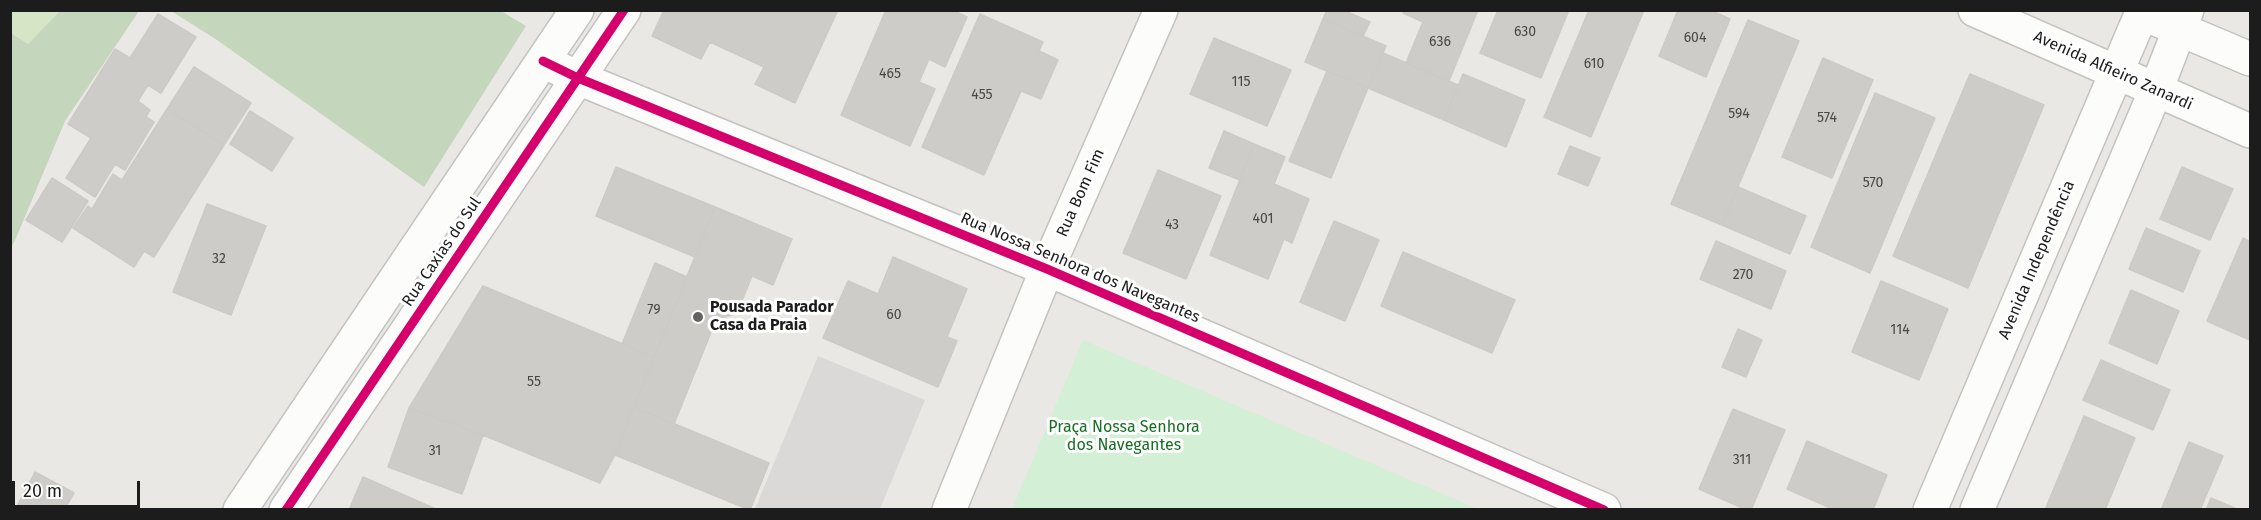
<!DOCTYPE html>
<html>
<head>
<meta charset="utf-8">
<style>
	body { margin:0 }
	#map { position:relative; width:2261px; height:520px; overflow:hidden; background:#eae8e4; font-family:"Fira Sans",sans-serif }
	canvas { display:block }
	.frame { position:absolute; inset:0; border:12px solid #1c1c1c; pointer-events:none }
	.scale { position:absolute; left:12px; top:481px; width:128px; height:27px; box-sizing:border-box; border:3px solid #1c1c1c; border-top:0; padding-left:8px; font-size:18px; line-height:21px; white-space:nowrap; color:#1c1c1c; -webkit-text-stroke:4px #fff; paint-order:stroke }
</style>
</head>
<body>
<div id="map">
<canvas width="2261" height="520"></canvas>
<div class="frame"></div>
<div class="scale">20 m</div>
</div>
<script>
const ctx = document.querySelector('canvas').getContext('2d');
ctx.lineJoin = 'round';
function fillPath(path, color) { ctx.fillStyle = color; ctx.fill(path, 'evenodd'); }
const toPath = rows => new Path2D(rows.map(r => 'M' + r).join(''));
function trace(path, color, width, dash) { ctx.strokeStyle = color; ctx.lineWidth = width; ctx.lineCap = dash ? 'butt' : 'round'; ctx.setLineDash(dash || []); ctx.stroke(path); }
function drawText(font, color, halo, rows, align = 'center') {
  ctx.font = font + ' "Fira Sans",sans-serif'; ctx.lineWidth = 6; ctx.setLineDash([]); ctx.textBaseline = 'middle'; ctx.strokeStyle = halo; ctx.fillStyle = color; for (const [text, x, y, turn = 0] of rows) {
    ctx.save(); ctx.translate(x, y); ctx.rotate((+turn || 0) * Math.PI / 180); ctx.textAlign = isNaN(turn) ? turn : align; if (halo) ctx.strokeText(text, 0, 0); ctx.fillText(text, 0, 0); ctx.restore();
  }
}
fillPath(toPath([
	[10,11,60,11,28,44,11,33]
]), '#d5e5c5');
fillPath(toPath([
	[60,11,139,11,65,121,16,238,11,248,11,33,28,44],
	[501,11,526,26,424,187,217,40,171,11]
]), '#c4d6bb');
fillPath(toPath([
	[1083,340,1478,509,1012,509]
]), '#d3efd5');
fillPath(toPath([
	[818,356,925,400,880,509,755,509]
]), '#dad9d8');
const building = toPath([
	[664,10,838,10,795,103,755,84,764,67,710,42,701,59,652,36,664,10],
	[886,10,952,10,967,17,945,67,929,59,919,82,935,89,910,146,841,115,886,10],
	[1327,10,1343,10,1370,22,1363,36,1323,19,1327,10],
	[1404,10,1478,10,1449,81,1406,63,1423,22,1403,13,1404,10],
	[1498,10,1569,10,1541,78,1480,53,1498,10],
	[1589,10,1644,10,1591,137,1544,117,1589,10],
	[1678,10,1710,10,1730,19,1706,77,1659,56,1678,10],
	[158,14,196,37,161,93,148,85,138,101,150,110,146,117,154,122,125,170,115,164,95,197,66,178,91,138,68,124,115,49,130,58,158,14],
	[980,14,1043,42,1039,51,1058,60,1041,99,1021,91,984,175,922,147,980,14],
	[1323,19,1386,46,1368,88,1305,62,1323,19],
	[1748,20,1799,41,1722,225,1671,204,1748,20],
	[1214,38,1291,70,1267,126,1190,94,1214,38],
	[1383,53,1458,85,1444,120,1368,88,1383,53],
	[1823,58,1873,80,1832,178,1782,157,1823,58],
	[194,67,251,103,224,145,167,109,194,67],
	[1327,71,1368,88,1331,178,1289,161,1327,71],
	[1463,74,1525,100,1506,147,1444,120,1463,74],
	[1970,74,2044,105,1968,288,1893,256,1970,74],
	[1875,93,1935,118,1870,273,1811,247,1875,93],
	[167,109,224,145,154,257,144,251,134,267,73,228,88,206,92,209,113,174,122,180,167,109],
	[250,111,293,138,272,171,230,144,250,111],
	[1224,131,1254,144,1240,180,1209,168,1224,131],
	[1254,144,1285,157,1274,184,1309,199,1292,243,1284,239,1268,279,1210,255,1254,144],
	[1570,146,1600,158,1588,186,1558,174,1570,146],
	[616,167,715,207,695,257,596,216,616,167],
	[2182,167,2233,189,2210,240,2160,219,2182,167],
	[1158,170,1221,196,1186,279,1123,253,1158,170],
	[52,178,88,201,62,242,26,220,52,178],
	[1738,187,1806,216,1790,254,1722,225,1738,187],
	[207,204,266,226,231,315,173,292,207,204],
	[715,207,792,239,773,285,752,276,737,313,716,320,674,424,634,407,715,207],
	[1334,221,1379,240,1345,321,1300,302,1334,221],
	[2146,228,2200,251,2183,292,2129,269,2146,228],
	[2243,238,2250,242,2250,340,2207,321,2243,238],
	[1716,241,1786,271,1771,309,1700,279,1716,241],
	[1403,252,1515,300,1492,353,1381,306,1403,252],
	[893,257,967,289,947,337,957,341,938,387,823,338,848,281,878,294,893,257],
	[655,263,687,277,654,357,622,344,655,263],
	[1881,281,1948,309,1919,380,1852,352,1881,281],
	[483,286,654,357,615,455,600,483,483,435,409,408,483,286],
	[2131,290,2179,311,2157,364,2109,343,2131,290],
	[1738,329,1762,340,1746,377,1722,367,1738,329],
	[2101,360,2170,390,2153,430,2083,400,2101,360],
	[634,407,769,463,750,510,615,455,634,407],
	[409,408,483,435,462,494,388,467,409,408],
	[1733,409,1785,430,1751,510,1747,510,1699,489,1733,409],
	[2084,416,2135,438,2105,510,2045,510,2084,416],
	[1807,441,1887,475,1873,510,1835,510,1787,489,1807,441],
	[2189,442,2223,456,2200,510,2161,510,2189,442],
	[35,472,74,493,64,510,15,510,35,472],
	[363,477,438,510,349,510,363,477],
	[2211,498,2239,510,2206,510,2211,498]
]);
fillPath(building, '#ceccc9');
trace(building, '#cdcac6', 1.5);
const minor = toPath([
	[1975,10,2250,131],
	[2158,20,2250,59],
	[543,61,578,78,1047,269,1604,510],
	[240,510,577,10],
	[286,510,624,10],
	[949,510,1047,269,1161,10],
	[1930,510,2143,10],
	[1977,510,2156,90,2187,10]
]);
trace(minor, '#c3c2c0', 36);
trace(minor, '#fcfcfb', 33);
trace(toPath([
	[543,61,578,78,1047,269,1604,510],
	[286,510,624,10]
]), '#d6006c', 9);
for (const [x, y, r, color] of [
	[698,317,6,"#646362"]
]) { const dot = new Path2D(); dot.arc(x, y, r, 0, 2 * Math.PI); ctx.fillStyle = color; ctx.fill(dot); trace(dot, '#fff', 2); }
drawText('14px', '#484847', null, [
	["630",1525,32],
	["604",1695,38],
	["636",1440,42],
	["610",1594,64],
	["465",890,74],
	["115",1241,82],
	["455",982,95],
	["594",1739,114],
	["574",1827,118],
	["570",1873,183],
	["401",1263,219],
	["43",1172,225],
	["32",219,259],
	["270",1743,275],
	["79",654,310],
	["60",894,315],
	["114",1900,330],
	["55",534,382],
	["31",435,451],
	["311",1742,460]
]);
drawText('16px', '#1c1c1c', '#fff', [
	["Avenida Alfieiro Zanardi",2113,71,24],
	["Rua Bom Fim",1081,193,-66],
	["Rua Caxias do Sul",442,252,-56],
	["Avenida Independência",2037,260,-67],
	["Rua Nossa Senhora dos Navegantes",1080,268,23]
]);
drawText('bold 16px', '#1c1c1c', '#fff', [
	["Pousada Parador",710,308],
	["Casa da Praia",710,326]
], 'left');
drawText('16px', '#146f22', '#fff', [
	["Praça Nossa Senhora",1124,428],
	["dos Navegantes",1124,446]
]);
</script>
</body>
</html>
